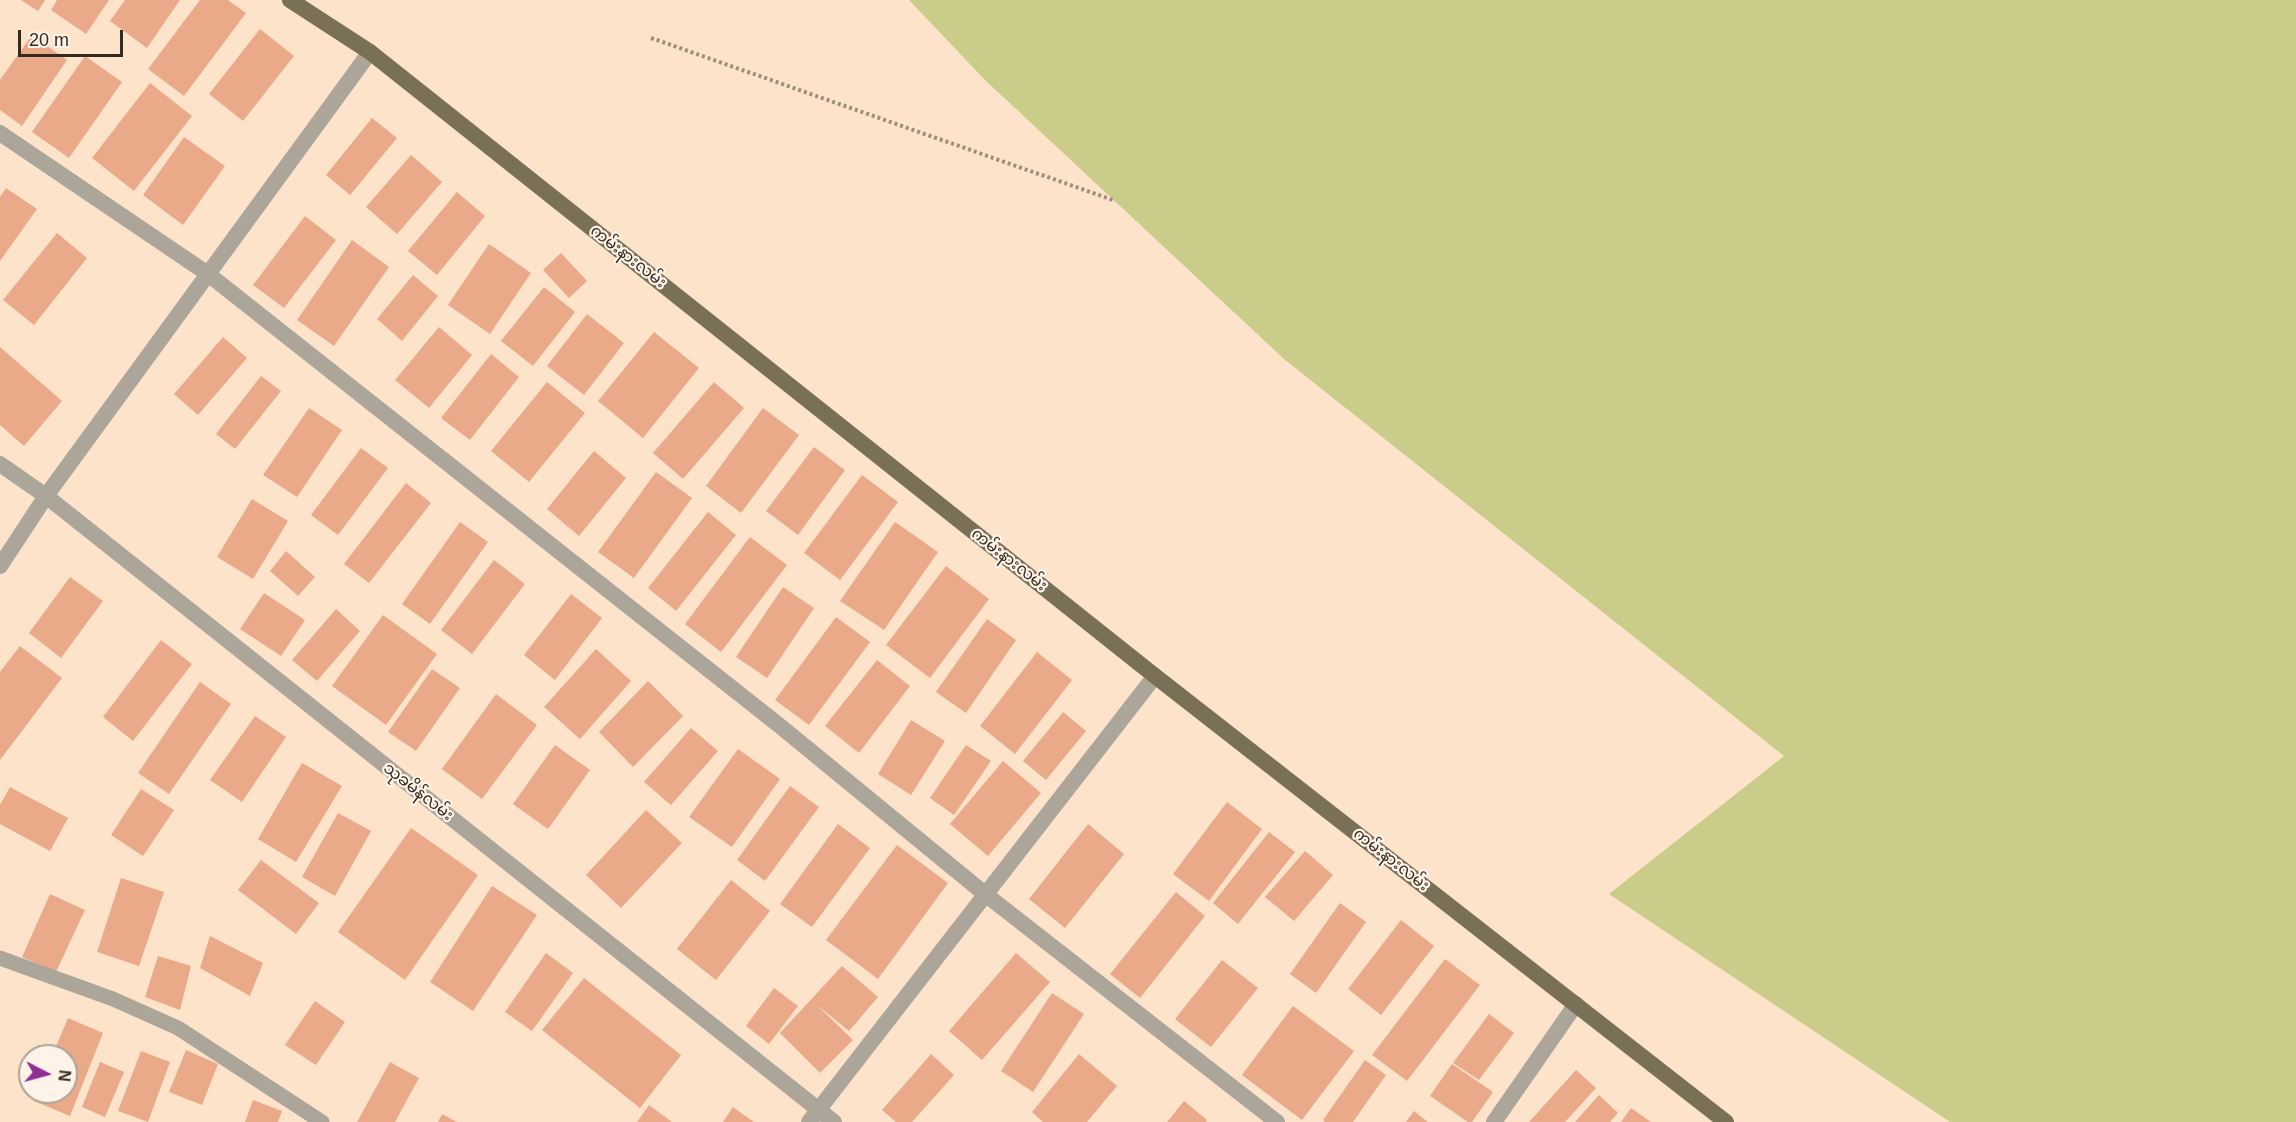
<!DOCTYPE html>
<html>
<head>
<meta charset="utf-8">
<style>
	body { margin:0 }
	#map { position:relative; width:2296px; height:1122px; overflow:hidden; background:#fce3c9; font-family:Arial,sans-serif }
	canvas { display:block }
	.north { position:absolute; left:18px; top:1044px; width:60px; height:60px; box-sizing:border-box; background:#fdf3e9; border:2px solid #aca399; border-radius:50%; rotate:96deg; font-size:16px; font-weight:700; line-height:24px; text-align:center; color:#332a20 }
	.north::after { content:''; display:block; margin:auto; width:21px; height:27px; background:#912f97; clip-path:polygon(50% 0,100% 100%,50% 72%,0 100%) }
	.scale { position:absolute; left:18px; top:30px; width:105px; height:27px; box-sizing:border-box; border:3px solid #332a20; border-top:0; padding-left:8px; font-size:18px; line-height:21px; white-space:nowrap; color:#332a20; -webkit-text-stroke:4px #fdf3e9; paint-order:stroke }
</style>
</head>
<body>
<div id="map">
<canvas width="2296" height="1122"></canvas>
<div class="north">N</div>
<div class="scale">20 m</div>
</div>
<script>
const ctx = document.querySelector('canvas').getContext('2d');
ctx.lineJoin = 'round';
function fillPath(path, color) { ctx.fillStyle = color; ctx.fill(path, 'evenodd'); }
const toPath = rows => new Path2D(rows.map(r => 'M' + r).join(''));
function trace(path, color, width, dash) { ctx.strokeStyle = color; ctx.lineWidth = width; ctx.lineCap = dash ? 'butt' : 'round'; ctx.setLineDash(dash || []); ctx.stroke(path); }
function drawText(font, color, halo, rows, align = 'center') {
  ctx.font = font + ' Arial,"Noto Sans Myanmar",sans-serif'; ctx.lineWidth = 4.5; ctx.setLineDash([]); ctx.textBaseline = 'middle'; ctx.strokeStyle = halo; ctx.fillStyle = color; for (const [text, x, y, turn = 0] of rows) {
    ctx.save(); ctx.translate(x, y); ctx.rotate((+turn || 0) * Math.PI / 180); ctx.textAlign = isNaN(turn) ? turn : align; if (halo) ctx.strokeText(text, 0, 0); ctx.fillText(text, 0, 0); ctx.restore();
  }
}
fillPath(toPath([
	[909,0,2296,0,2296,1122,1950,1122,1609,894,1784,756,1284,359,985,80]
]), '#cacd89');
fillPath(toPath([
	[21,0,45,0,38,11],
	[57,0,109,0,86,34,51,10],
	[125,0,180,0,147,48,110,21],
	[200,0,228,0,246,13,184,96,148,69],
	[260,29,294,56,243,121,209,94],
	[32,35,67,60,22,126,0,110,0,80],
	[85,56,122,82,69,158,32,132],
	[150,83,192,116,134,191,92,158],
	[372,118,397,138,350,195,326,175],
	[184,137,225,166,183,225,143,195],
	[411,155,442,182,397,234,366,207],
	[6,188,37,209,0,261,0,197],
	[457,192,485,216,437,275,408,251],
	[305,216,336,240,284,308,253,285],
	[57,233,87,258,34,325,3,300],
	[352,240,389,267,334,346,297,320],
	[489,244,531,273,490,334,448,305],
	[561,253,587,281,569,298,543,270],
	[413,275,438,296,402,341,377,319],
	[544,287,575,312,533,366,501,341],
	[587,314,624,343,584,395,547,366],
	[439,327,472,355,429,408,395,380],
	[654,332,699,368,643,438,598,401],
	[223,337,247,358,198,415,174,394],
	[0,347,62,401,24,446,0,425],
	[491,354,519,377,470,440,441,418],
	[261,376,281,391,235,449,216,434],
	[547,382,585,413,529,482,491,451],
	[714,382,744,408,683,479,653,453],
	[309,408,342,430,297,497,263,475],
	[763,408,799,435,741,513,706,486],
	[814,447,845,470,798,535,766,511],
	[361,448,388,468,338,535,311,515],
	[594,451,626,478,579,536,547,509],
	[656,472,692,498,634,578,598,552],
	[862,475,898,502,840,580,804,553],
	[406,483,431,503,369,583,344,564],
	[252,499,288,521,253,579,217,557],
	[708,512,736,535,676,611,648,588],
	[460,522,488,542,430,624,402,604],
	[895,522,938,552,884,630,840,601],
	[750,537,787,565,721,652,685,624],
	[286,551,315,577,298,596,270,571],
	[494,560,525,584,472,654,441,630],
	[946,566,989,599,930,678,886,645],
	[70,577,103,601,61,658,29,633],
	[783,587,814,608,767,678,736,657],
	[264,593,305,620,281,656,240,629],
	[571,594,602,618,555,680,524,655],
	[336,609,360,631,317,681,292,660],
	[383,615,437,654,386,725,332,686],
	[836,617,870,642,809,725,775,700],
	[987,619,1016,640,966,713,936,692],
	[161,640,192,664,133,741,103,717],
	[20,646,62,678,0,760,0,672],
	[596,649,631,681,580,739,544,707],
	[1037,652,1072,680,1015,754,980,726],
	[877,660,910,686,859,753,825,726],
	[432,669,460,688,416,751,388,732],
	[648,681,683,716,633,767,599,732],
	[200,682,231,704,169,794,138,773],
	[496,694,537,725,482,799,442,769],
	[1063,712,1086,731,1046,780,1023,761],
	[255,716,286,737,242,802,210,780],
	[911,720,945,741,911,795,878,774],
	[691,728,718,751,671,805,644,782],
	[555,745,590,770,548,829,513,804],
	[966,745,991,761,954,815,930,798],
	[738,749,780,779,732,847,689,817],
	[1003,761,1041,793,988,856,950,824],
	[302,763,342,786,296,862,258,839],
	[790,786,819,807,765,881,737,860],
	[10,787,68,818,50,851,0,824,0,805],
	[141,789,174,810,143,856,111,835],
	[1227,802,1262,829,1209,901,1173,874],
	[646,810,682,843,621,908,586,875],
	[338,813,371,831,335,896,302,877],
	[838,824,870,848,812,927,780,904],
	[1088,824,1124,854,1065,928,1029,899],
	[411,828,478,875,405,980,338,932],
	[1269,832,1295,852,1238,924,1213,903],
	[897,845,948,883,878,979,826,940],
	[1305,851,1333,875,1294,921,1265,897],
	[261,860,319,903,296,934,238,890],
	[121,878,164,892,139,966,97,952],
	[731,880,770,911,716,980,677,949],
	[492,886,537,915,473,1011,430,982],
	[1176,892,1205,916,1140,998,1110,974],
	[50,894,85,910,56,972,22,957],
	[1340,903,1366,922,1316,993,1290,974],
	[1401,920,1434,946,1381,1015,1348,989],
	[210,936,263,963,250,996,200,968],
	[546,953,573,973,532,1031,505,1012],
	[1016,953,1050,982,982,1060,949,1031],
	[158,956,191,966,180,1010,145,997],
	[1445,959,1480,985,1407,1081,1372,1055],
	[1222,960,1258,988,1211,1047,1175,1019],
	[842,966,878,997,849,1031,817,1005,853,1040,820,1073,780,1033],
	[584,978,681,1055,640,1108,542,1030],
	[774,988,798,1006,769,1044,746,1026],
	[1052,993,1084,1014,1033,1092,1001,1071],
	[315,1001,345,1022,316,1065,285,1045],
	[1293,1006,1354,1051,1302,1120,1242,1075],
	[1489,1014,1514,1033,1479,1080,1453,1063],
	[68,1018,103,1033,70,1116,34,1101,38,1092,66,1092,66,1056,52,1056],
	[186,1050,218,1064,202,1105,169,1092],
	[141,1051,170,1062,148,1122,118,1111],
	[931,1054,954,1075,912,1122,896,1122,882,1110],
	[1079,1054,1117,1086,1087,1122,1043,1122,1032,1112],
	[1365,1060,1386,1075,1353,1122,1325,1122,1323,1120],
	[100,1062,124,1072,105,1117,82,1107],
	[390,1062,419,1078,395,1122,357,1122],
	[1452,1064,1493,1092,1472,1122,1468,1122,1430,1096],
	[1576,1070,1596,1088,1565,1122,1529,1122],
	[1599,1095,1618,1113,1610,1122,1575,1122],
	[253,1100,282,1111,278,1122,245,1122],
	[1184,1101,1207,1120,1206,1122,1167,1122],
	[649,1105,672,1122,637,1122],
	[733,1107,754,1122,723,1122],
	[1631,1108,1651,1122,1621,1122],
	[1414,1111,1428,1122,1406,1122],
	[442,1114,457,1122,438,1122]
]), '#eaaa89');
trace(toPath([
	[651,38,1113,200]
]), '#9f8e7b', 4, [3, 3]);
trace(toPath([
	[0,958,113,999,178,1028,322,1122]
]), '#aba699', 15);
trace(toPath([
	[0,133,208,274,780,726,985,894,1277,1122],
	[0,464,46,496,834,1122],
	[0,566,46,496,370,52],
	[809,1122,1155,676],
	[1494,1122,1576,1004]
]), '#aba699', 16);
trace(toPath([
	[290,0,370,52,1155,676,1726,1122]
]), '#797057', 16);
drawText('16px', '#332a20', '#fdf3e9', [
	["ကမ်းနားလမ်း",628,257,38],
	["ကမ်းနားလမ်း",1009,560,38],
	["သုခမိန်လမ်း",418,792,38],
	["ကမ်းနားလမ်း",1391,860,38]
]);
</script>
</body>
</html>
